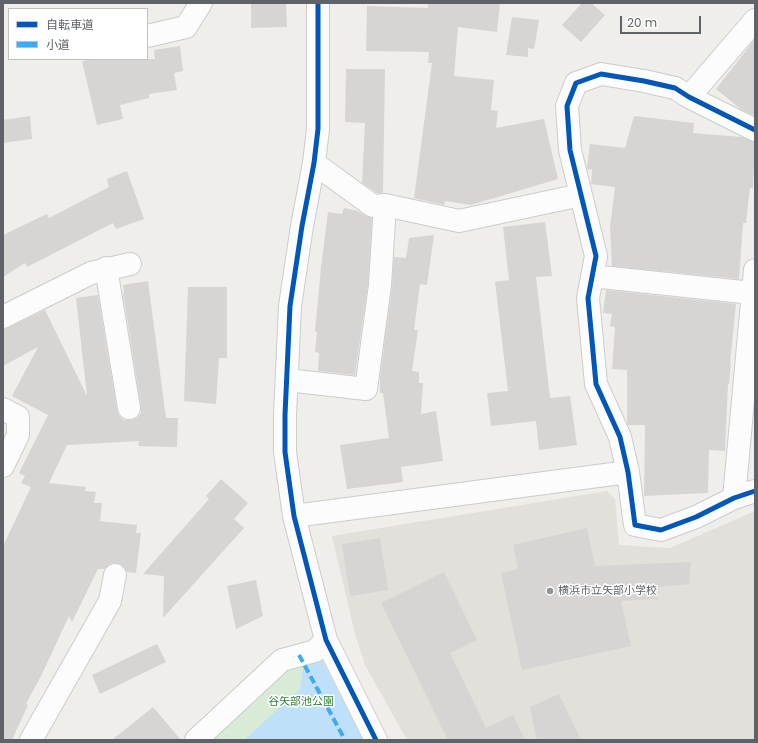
<!DOCTYPE html>
<html>
<head>
<meta charset="utf-8">
<style>
	body { margin:0 }
	#map { position:relative; width:758px; height:743px; overflow:hidden; background:#efeeea; font-family:Poppins,"Noto Sans JP",sans-serif }
	canvas { display:block }
	.frame { position:absolute; inset:0; border:4px solid #5f6368; pointer-events:none }
	.legend { position:absolute; left:8px; top:8px; width:140px; height:52px; box-sizing:border-box; background:#fff; border:1px solid #bfc1c3; margin:0; padding:5px 7px; list-style:none; font-size:12px; color:#5f6368 }
	.legend li { display:flex; align-items:center; gap:8px; height:20px }
	.legend b { width:20px; border:1px solid #bfc1c3 }
	.scale { position:absolute; left:620px; top:16px; width:81px; height:18px; box-sizing:border-box; border:2px solid #5f6368; border-top:0; padding-left:5px; font-size:12px; line-height:14px; white-space:nowrap; color:#5f6368; -webkit-text-stroke:3px #fff; paint-order:stroke }
</style>
</head>
<body>
<div id="map">
<canvas width="758" height="743"></canvas>
<div class="frame"></div>
<ul class="legend">
<li><b style="height:5px;background:#0057b8"></b>自転車道</li>
<li><b style="height:5px;background:#3fa9f5"></b>小道</li>
</ul>
<div class="scale">20 m</div>
</div>
<script>
const ctx = document.querySelector('canvas').getContext('2d');
ctx.lineJoin = 'round';
function fillPath(path, color) { ctx.fillStyle = color; ctx.fill(path, 'evenodd'); }
const toPath = rows => new Path2D(rows.map(r => 'M' + r).join(''));
function trace(path, color, width, dash) { ctx.strokeStyle = color; ctx.lineWidth = width; ctx.lineCap = dash ? 'butt' : 'round'; ctx.setLineDash(dash || []); ctx.stroke(path); }
function drawText(font, color, halo, rows, align = 'center') {
  ctx.font = font + ' Poppins,"Noto Sans JP",sans-serif'; ctx.lineWidth = 3; ctx.setLineDash([]); ctx.textBaseline = 'middle'; ctx.strokeStyle = halo; ctx.fillStyle = color; for (const [text, x, y, turn = 0] of rows) {
    ctx.save(); ctx.translate(x, y); ctx.rotate((+turn || 0) * Math.PI / 180); ctx.textAlign = isNaN(turn) ? turn : align; if (halo) ctx.strokeText(text, 0, 0); ctx.fillText(text, 0, 0); ctx.restore();
  }
}
fillPath(toPath([
	[607,491,615,499,619,545,670,548,755,511,755,740,407,740,365,665,355,634,332,536]
]), '#e2e0da');
fillPath(toPath([
	[321,658,363,740,206,740,285,665]
]), '#d8ebd6');
fillPath(toPath([
	[321,658,363,740,244,740,300,689,304,661]
]), '#bfe0f9');
fillPath(toPath([
	[251,3,286,3,287,27,251,28],
	[428,3,500,3,497,32,458,27,454,76,494,80,491,110,498,111,496,128,544,119,558,179,471,205,445,201,444,205,414,198,432,63,428,63,429,52,366,51,367,6,428,8],
	[582,3,591,3,605,15,581,42,562,25],
	[512,17,539,20,534,49,528,48,528,57,506,55],
	[755,39,755,116,742,110,716,89],
	[180,46,183,71,174,73,177,90,149,94,149,98,120,105,123,119,97,125,82,61,96,59,155,59,154,50],
	[346,69,385,69,383,193,377,193,362,183,365,123,345,122],
	[30,116,32,139,3,143,3,120],
	[634,116,694,123,693,133,742,137,755,142,753,188,750,188,746,223,743,223,739,279,612,266,610,227,615,187,591,184,592,169,588,170,587,167,590,144,625,148],
	[127,171,144,219,116,229,113,223,27,267,25,263,3,277,3,235,47,214,49,218,109,187,107,179],
	[344,208,358,211,366,216,372,218,368,284,355,375,318,371,319,353,315,352,317,332,315,331,321,267,328,212,342,214],
	[545,222,552,276,536,277,550,398,570,396,577,445,539,450,536,421,491,426,487,393,508,391,495,282,509,280,503,227],
	[434,235,427,285,420,284,414,330,418,330,412,371,419,372,419,383,423,383,421,414,436,411,443,461,401,467,403,482,347,489,340,445,389,438,383,393,380,393,380,377,392,287,394,257,406,258,409,238],
	[148,281,166,418,178,418,177,447,138,446,139,441,67,445,49,483,86,487,85,491,96,492,94,503,102,503,100,521,137,525,136,533,141,533,136,573,127,572,123,566,117,563,111,563,104,569,98,569,72,622,69,616,42,674,26,704,28,705,12,740,3,740,3,546,31,487,21,483,25,476,19,473,48,415,12,396,38,347,3,366,3,330,45,310,87,396,76,298,98,295,117,410,119,416,124,420,131,420,137,418,141,413,141,406,123,293,124,293,123,285],
	[188,287,227,287,227,358,219,358,216,404,184,401],
	[606,290,736,304,730,363,731,363,729,384,728,384,725,451,709,450,708,493,644,496,645,425,628,425,627,422,627,370,612,369,615,327,610,326,612,314,603,313],
	[221,479,248,503,234,519,244,528,163,618,164,576,143,574,209,499,206,496],
	[587,528,595,566,691,562,689,584,659,587,658,599,621,601,631,646,522,670,501,573,518,569,513,545],
	[380,538,388,590,350,596,342,544],
	[444,572,477,640,450,653,486,728,513,715,525,740,448,740,381,603],
	[256,580,263,616,236,629,227,586],
	[157,644,166,662,100,694,92,675],
	[559,694,581,740,537,740,530,707],
	[153,707,181,740,112,740]
]), '#d6d5d3');
const street = toPath([
	[318,3,318,129,314,163,302,226,290,306,285,415,285,452,294,516,326,640,376,740],
	[147,36,186,27,201,3],
	[689,97,755,20],
	[755,130,689,97,675,88,644,81,601,74,576,83,567,106,570,150,596,256,588,298,596,384,620,437,628,472,635,525,661,530,696,517,734,498,755,491],
	[314,163,373,206,385,205,459,221,581,195],
	[106,268,129,408],
	[592,276,752,293],
	[3,317,91,273,130,264],
	[287,380,366,389,380,285,385,205],
	[3,409,18,417,18,435,3,466],
	[734,498,755,270],
	[294,516,628,472],
	[31,740,110,601,115,575],
	[196,740,282,660,315,651,326,640]
]);
trace(street, '#cbcccc', 24);
trace(street, '#fdfcfc', 22);
trace(toPath([
	[299,655,345,740]
]), '#3fa9f5', 4, [8, 4]);
trace(toPath([
	[318,3,318,129,314,163,302,226,290,306,285,415,285,452,294,516,326,640,376,740],
	[755,130,689,97,675,88,644,81,601,74,576,83,567,106,570,150,596,256,588,298,596,384,620,437,628,472,635,525,661,530,696,517,734,498,755,491]
]), '#0057b8', 5);
for (const [x, y, r, color] of [
	[550,591,4,"#919496"]
]) { const dot = new Path2D(); dot.arc(x, y, r, 0, 2 * Math.PI); ctx.fillStyle = color; ctx.fill(dot); trace(dot, '#fff', 1.5); }
drawText('11px', '#5f6368', '#fff', [
	["横浜市立矢部小学校",558,591]
], 'left');
drawText('11px', '#348238', '#fff', [
	["谷矢部池公園",301,702]
]);
</script>
</body>
</html>
